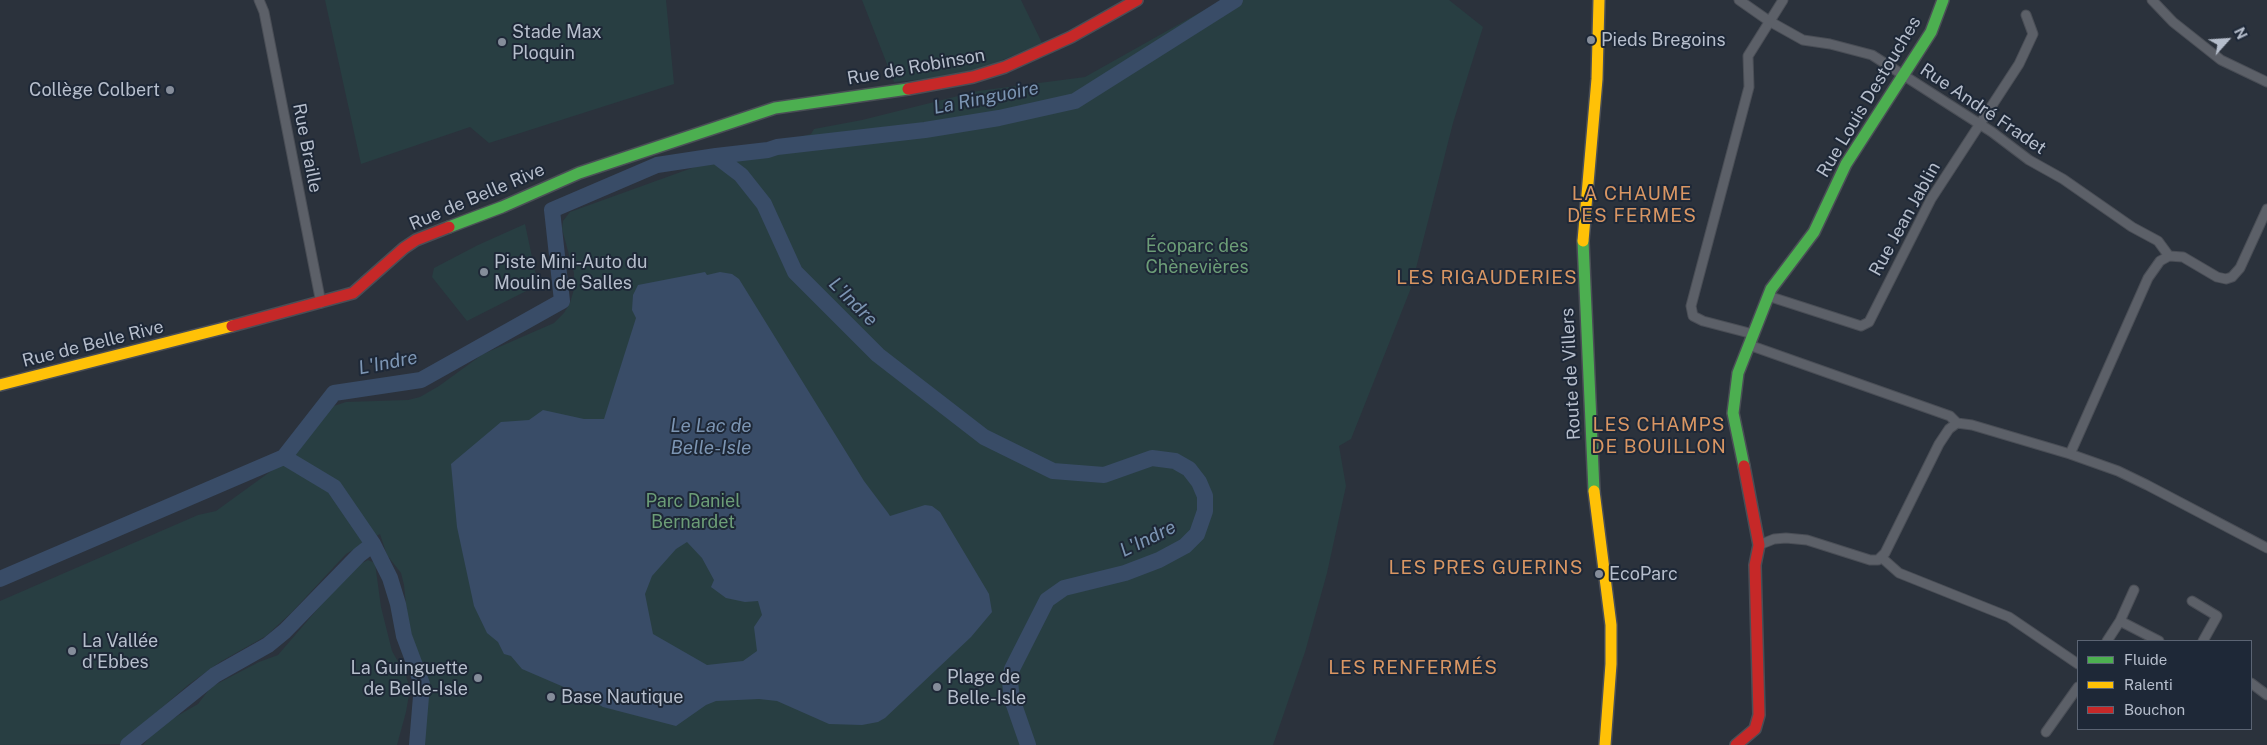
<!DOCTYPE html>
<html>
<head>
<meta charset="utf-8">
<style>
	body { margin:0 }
	#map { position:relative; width:2267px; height:745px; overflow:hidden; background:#2b323c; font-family:"Public Sans",sans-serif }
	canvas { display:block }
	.legend { position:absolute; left:2077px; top:640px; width:175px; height:90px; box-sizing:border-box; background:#1e2837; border:1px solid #5b6473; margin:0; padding:6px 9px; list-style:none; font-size:15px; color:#b6becc }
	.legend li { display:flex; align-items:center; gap:10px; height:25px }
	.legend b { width:25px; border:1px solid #5b6473 }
	.north { position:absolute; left:2202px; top:15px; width:50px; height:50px; -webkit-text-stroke:4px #1e2837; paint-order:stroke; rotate:64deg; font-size:14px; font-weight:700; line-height:20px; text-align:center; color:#b6becc }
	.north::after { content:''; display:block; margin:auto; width:18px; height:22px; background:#b6becc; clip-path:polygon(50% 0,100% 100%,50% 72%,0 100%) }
</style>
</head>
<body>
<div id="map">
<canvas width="2267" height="745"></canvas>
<ul class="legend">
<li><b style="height:6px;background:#4caf50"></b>Fluide</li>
<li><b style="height:6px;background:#ffc107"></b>Ralenti</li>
<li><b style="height:6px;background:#c62828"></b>Bouchon</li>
</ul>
<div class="north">N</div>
</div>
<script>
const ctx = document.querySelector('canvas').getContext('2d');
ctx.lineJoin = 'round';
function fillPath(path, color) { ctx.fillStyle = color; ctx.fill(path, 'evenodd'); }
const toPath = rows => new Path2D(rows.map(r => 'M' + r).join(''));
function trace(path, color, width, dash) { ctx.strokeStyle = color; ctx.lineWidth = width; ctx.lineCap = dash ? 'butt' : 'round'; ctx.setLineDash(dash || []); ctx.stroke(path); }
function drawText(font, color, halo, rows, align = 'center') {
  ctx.font = font + ' "Public Sans",sans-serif'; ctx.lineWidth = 4; ctx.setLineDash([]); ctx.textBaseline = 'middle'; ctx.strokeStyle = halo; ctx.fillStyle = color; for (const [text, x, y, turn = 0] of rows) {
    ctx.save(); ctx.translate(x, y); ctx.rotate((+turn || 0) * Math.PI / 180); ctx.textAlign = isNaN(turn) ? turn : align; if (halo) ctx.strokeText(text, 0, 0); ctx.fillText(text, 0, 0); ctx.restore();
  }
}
fillPath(toPath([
	[325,0,666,0,674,84,489,143,470,127,361,164],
	[862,0,1021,0,1042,43,984,68,935,78,894,82],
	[1222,0,1449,0,1483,27,1453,123,1411,288,1351,439,1339,446,1346,486,1327,573,1305,652,1273,745,423,745,429,685,408,625,404,585,401,573,387,555,380,534,346,554,292,612,266,636,220,662,188,685,120,744,0,745,0,601,198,515,216,511,300,450,299,445,303,435,334,406,346,402,408,400,420,397,439,386,483,354,554,323,564,313,570,303,574,289,574,273,562,229,563,221,570,212,703,164,714,164,724,156,811,134,814,129,862,120,978,91,1085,77],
	[525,224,538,285,467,321,432,277,434,268,478,245],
	[368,560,375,563,381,607,392,651,406,676,410,689,406,712,397,745,143,745,158,727,198,704,211,687,259,662,278,655,339,584,360,564]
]), '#283e42');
fillPath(toPath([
	[705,272,707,275,720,272,732,274,739,279,864,481,888,513,890,516,925,505,932,506,940,512,989,594,992,612,971,637,885,718,878,722,862,725,829,724,777,701,759,699,716,701,706,705,676,726,603,707,580,694,522,669,511,656,504,654,498,642,487,633,474,606,457,527,451,464,501,422,529,420,543,410,584,419,604,419,636,318,632,310,633,295,638,285],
	[687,542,702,558,714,580,711,587,726,598,745,602,758,601,762,615,754,627,757,651,743,661,707,665,653,634,645,594,652,576,676,549]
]), '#394c67');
trace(toPath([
	[716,156,768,150,777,147,925,130,999,118,1075,101,1235,0],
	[284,457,334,487,373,544],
	[0,579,284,457,334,393,421,380,562,301,552,210,657,165,716,156,741,175,764,204,795,272,878,355,984,437,1053,471,1104,475,1152,458,1175,461,1189,469,1199,482,1205,496,1205,511,1197,534,1185,546,1159,560,1125,573,1064,588,1047,600,1012,669,1010,682,1012,699,1028,745],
	[128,745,215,675,268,645,285,631,359,555,373,544,390,578,398,604,404,636,422,684,417,745]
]), '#394c67', 16);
const street = toPath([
	[259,0,264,12,321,303],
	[1739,0,1769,21,1803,40,1830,44,1872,55,1992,132,2029,160,2063,179,2132,227,2158,241,2169,256],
	[2152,0,2173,22,2221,60,2267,82],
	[1768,296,1861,326,1869,322,1931,199,2019,64,2033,34,2026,15],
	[1753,334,1703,321,1693,316,1691,306,1749,87,1748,56,1783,0],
	[1749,345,1950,416,1957,423],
	[2070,454,2118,471,2147,485,2267,548],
	[1759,545,1774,539,1786,538,1807,540,1870,560,1878,560,1885,553,1939,444,1949,429,1957,423,1972,425,2070,454,2148,278,2160,261,2169,256,2183,257,2217,277,2226,279,2232,277,2240,268,2267,209],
	[1881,557,1899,573,2009,617,2078,664],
	[2192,601,2217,616,2203,641],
	[2120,621,2134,590],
	[2107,641,2120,621,2159,641],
	[2251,683,2267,695],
	[2046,732,2078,687]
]);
const fast = toPath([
	[449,227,502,207,579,173,775,108,908,89],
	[1583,241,1594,491],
	[1744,466,1733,413,1738,373,1771,289,1814,232,1846,164,1931,32,1943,0]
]);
const slow = toPath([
	[1583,241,1597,79,1599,0],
	[0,385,232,326],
	[1594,491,1611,625,1611,664,1605,745]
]);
const jam = toPath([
	[908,89,973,77,1005,67,1071,37,1137,0],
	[232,326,353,293,404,248,416,240,449,227],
	[1736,745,1755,729,1759,715,1755,565,1759,545,1744,466]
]);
trace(street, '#4a4e56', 11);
trace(fast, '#4a4e56', 14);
trace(slow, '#4a4e56', 14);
trace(jam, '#4a4e56', 14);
trace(street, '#5c6068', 9);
trace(fast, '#4caf50', 11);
trace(slow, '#ffc107', 11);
trace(jam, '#c62828', 11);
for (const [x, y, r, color] of [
	[1591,40,5,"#858d9a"],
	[502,42,5,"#858d9a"],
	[170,90,5,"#858d9a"],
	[484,272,5,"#858d9a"],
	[1599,574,5,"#858d9a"],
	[72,651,5,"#858d9a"],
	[478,678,5,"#858d9a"],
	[937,687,5,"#858d9a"],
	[551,697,5,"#858d9a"]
]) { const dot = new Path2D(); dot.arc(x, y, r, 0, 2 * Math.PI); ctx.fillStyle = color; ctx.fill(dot); trace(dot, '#1e2837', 2); }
drawText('18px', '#b6becc', '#1e2837', [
	["Stade Max",512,32],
	["Ploquin",512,53],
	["Pieds Bregoins",1601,40],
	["Collège Colbert",160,90,"right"],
	["Piste Mini-Auto du",494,262],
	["Moulin de Salles",494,283],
	["EcoParc",1609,574],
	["La Vallée",82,641],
	["d'Ebbes",82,662],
	["La Guinguette",468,668,"right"],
	["de Belle-Isle",468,689,"right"],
	["Plage de",947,677],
	["Belle-Isle",947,698],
	["Base Nautique",561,697]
], 'left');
drawText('18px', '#b6becc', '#1e2837', [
	["Rue de Robinson",916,67,-10],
	["Rue Louis Destouches",1869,97,-59],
	["Rue André Fradet",1983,109,34],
	["Rue Braille",307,148,79],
	["Rue de Belle Rive",477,197,-23],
	["Rue Jean Jablin",1905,219,-61],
	["Rue de Belle Rive",93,344,-14],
	["Route de Villers",1571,374,-93]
]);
drawText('18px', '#6c9d77', '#1e2837', [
	["Écoparc des",1197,246],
	["Chènevières",1197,267],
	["Parc Daniel",693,501],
	["Bernardet",693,522]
]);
drawText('italic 19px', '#7c95b3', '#1e2837', [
	["La Ringuoire",986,98,-11],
	["L'Indre",853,302,45],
	["L'Indre",388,363,-11],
	["Le Lac de",711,426],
	["Belle-Isle",711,448],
	["L'Indre",1148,539,-26]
]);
ctx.letterSpacing = '1px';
drawText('19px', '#d99663', '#1e2837', [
	["LA CHAUME",1632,194],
	["DES FERMES",1632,216],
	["LES RIGAUDERIES",1487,278],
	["LES CHAMPS",1659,425],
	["DE BOUILLON",1659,447],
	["LES PRES GUERINS",1486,568],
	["LES RENFERMÉS",1413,668]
]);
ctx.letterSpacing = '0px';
</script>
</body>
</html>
